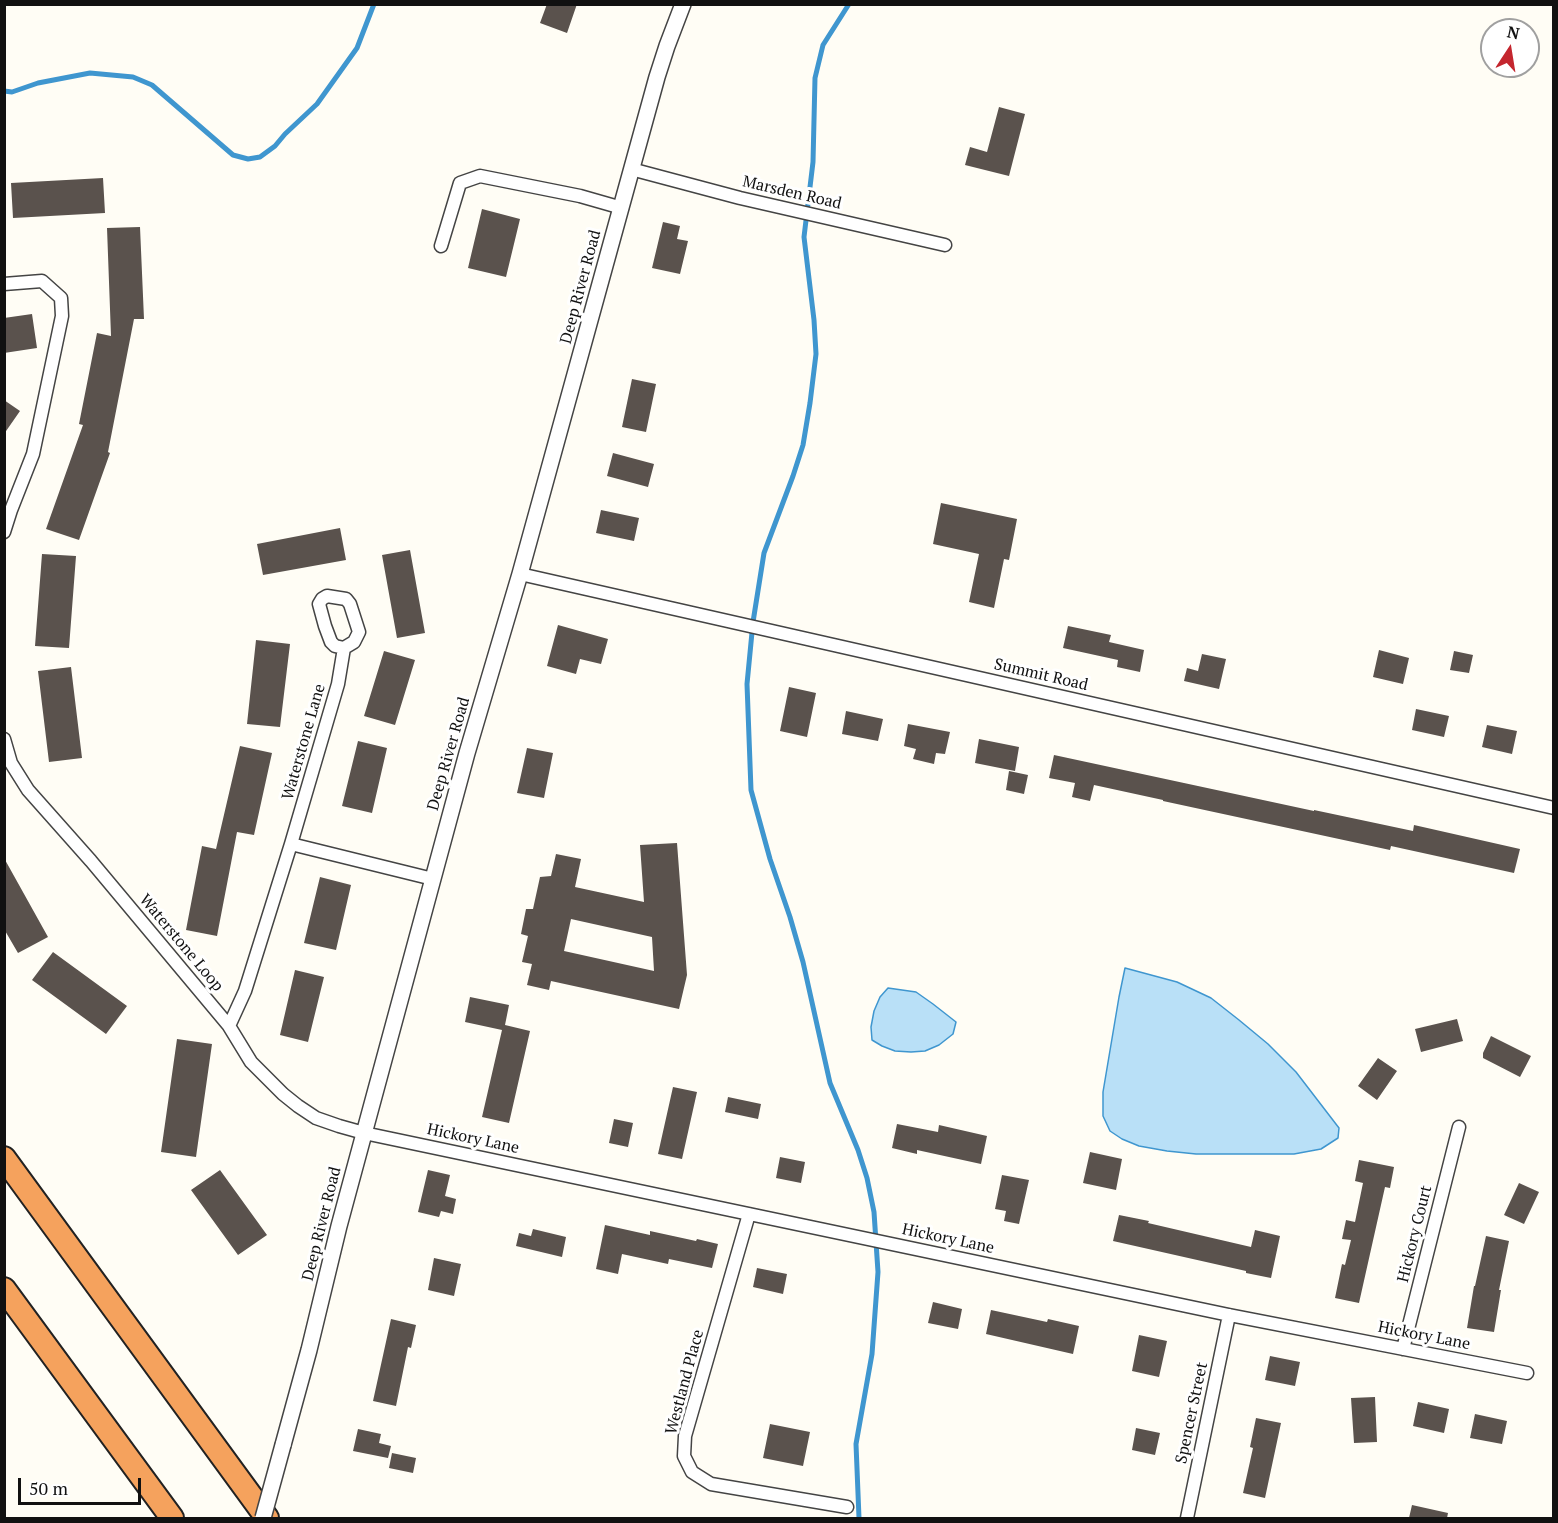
<!DOCTYPE html>
<html>
<head>
<meta charset="utf-8">
<style>
	body { margin:0 }
	#map { position:relative; width:1558px; height:1523px; overflow:hidden; background:#fffdf5; font-family:"PT Serif",serif }
	canvas { display:block }
	.frame { position:absolute; inset:0; border:6px solid #111; pointer-events:none }
	.north { position:absolute; left:1480px; top:18px; width:60px; height:60px; box-sizing:border-box; background:#fff; border:2px solid #a0a0a0; border-radius:50%; rotate:12deg; font-size:16px; font-weight:700; line-height:24px; text-align:center; color:#111 }
	.north::after { content:''; display:block; margin:auto; width:21px; height:27px; background:#c4262e; clip-path:polygon(50% 0,100% 100%,50% 72%,0 100%) }
	.scale { position:absolute; left:18px; top:1478px; width:123px; height:27px; box-sizing:border-box; border:3px solid #111; border-top:0; padding-left:8px; font-size:18px; line-height:21px; white-space:nowrap; color:#111; -webkit-text-stroke:4px #fff; paint-order:stroke }
</style>
</head>
<body>
<div id="map">
<canvas width="1558" height="1523"></canvas>
<div class="frame"></div>
<div class="north">N</div>
<div class="scale">50 m</div>
</div>
<script>
const ctx = document.querySelector('canvas').getContext('2d');
ctx.lineJoin = 'round';
function fillPath(path, color) { ctx.fillStyle = color; ctx.fill(path, 'evenodd'); }
const toPath = rows => new Path2D(rows.map(r => 'M' + r).join(''));
function trace(path, color, width, dash) { ctx.strokeStyle = color; ctx.lineWidth = width; ctx.lineCap = dash ? 'butt' : 'round'; ctx.setLineDash(dash || []); ctx.stroke(path); }
function drawText(font, color, halo, rows, align = 'center') {
  ctx.font = font + ' "PT Serif",serif'; ctx.lineWidth = 6; ctx.setLineDash([]); ctx.textBaseline = 'middle'; ctx.strokeStyle = halo; ctx.fillStyle = color; for (const [text, x, y, turn = 0] of rows) {
    ctx.save(); ctx.translate(x, y); ctx.rotate((+turn || 0) * Math.PI / 180); ctx.textAlign = isNaN(turn) ? turn : align; if (halo) ctx.strokeText(text, 0, 0); ctx.fillText(text, 0, 0); ctx.restore();
  }
}
const water = toPath([
	[1125,968,1177,982,1211,998,1239,1020,1268,1044,1296,1072,1339,1128,1338,1138,1321,1149,1294,1154,1196,1154,1167,1151,1139,1146,1122,1139,1110,1131,1103,1116,1103,1092,1119,997,1125,968],
	[888,988,916,992,933,1004,956,1022,953,1034,939,1045,925,1051,911,1052,895,1051,882,1046,872,1040,871,1027,874,1011,880,997,888,988]
]);
fillPath(water, '#b9e0f7');
trace(water, '#3f96cf', 1.5);
trace(toPath([
	[849,4,823,45,815,78,813,162,804,237,814,320,816,354,810,403,803,445,793,476,764,553,753,622,747,684,751,790,770,859,790,917,803,962,830,1083,858,1150,867,1178,874,1212,878,1272,872,1354,856,1444,859,1518],
	[4,91,12,92,38,83,90,73,133,77,152,85,233,155,248,159,260,157,275,146,285,134,317,104,357,48,374,4]
]), '#3f96cf', 5);
fillPath(toPath([
	[547,4,577,4,567,33,540,23],
	[999,107,1025,114,1009,176,965,165,970,147,987,152],
	[103,178,105,213,13,218,11,183],
	[482,209,520,219,506,277,468,268],
	[663,222,680,226,677,239,688,241,680,274,652,268],
	[140,227,144,319,134,319,108,452,110,453,79,540,46,529,83,425,79,424,97,333,111,336,107,228],
	[32,314,37,348,4,353,4,318],
	[632,379,656,384,646,432,622,427],
	[4,400,20,411,4,434],
	[613,453,654,464,648,487,607,476],
	[941,503,1017,519,1009,560,1004,559,994,608,969,602,979,554,933,544],
	[601,510,639,518,634,541,596,533],
	[340,528,346,560,263,575,257,544],
	[410,550,425,633,397,638,382,555],
	[42,554,76,556,69,648,35,646],
	[558,625,608,639,601,664,580,659,576,674,547,666],
	[1068,626,1111,635,1109,642,1144,650,1140,672,1117,667,1118,660,1063,648],
	[256,640,290,644,280,727,247,724],
	[1379,650,1409,658,1403,684,1373,677],
	[384,651,415,660,395,725,364,716],
	[1454,651,1473,655,1469,673,1450,670],
	[1202,654,1226,659,1219,689,1184,681,1187,668,1198,671],
	[71,667,82,758,49,762,38,671],
	[789,687,816,693,807,737,780,731],
	[1416,709,1449,716,1444,737,1412,730],
	[846,711,883,719,878,741,842,734],
	[908,724,950,732,945,754,936,753,934,764,913,759,916,749,904,746],
	[1487,725,1517,731,1512,754,1482,747],
	[979,739,1019,747,1015,771,975,763],
	[358,741,387,748,372,813,342,806],
	[240,746,272,753,254,835,237,832,217,936,186,930,202,846,216,849],
	[527,748,553,753,544,798,517,793],
	[1054,755,1314,811,1314,810,1413,831,1414,825,1520,849,1514,873,1391,846,1390,850,1163,801,1163,800,1094,785,1090,801,1072,797,1075,783,1049,778],
	[1009,771,1028,775,1024,794,1006,790],
	[677,843,687,975,679,1009,551,981,549,990,527,985,532,964,522,962,528,936,521,934,526,909,533,909,540,877,551,876,556,854,581,859,575,887,644,902,640,845],
	[571,919,652,937,654,971,564,951],
	[4,858,48,937,18,953,4,929],
	[320,877,351,885,336,950,304,943],
	[53,952,127,1006,106,1034,32,980],
	[295,970,324,977,308,1042,280,1035],
	[470,997,509,1005,505,1025,530,1031,509,1123,482,1117,502,1030,465,1022],
	[1457,1019,1463,1041,1421,1052,1415,1029],
	[1491,1036,1531,1056,1520,1077,1483,1058,1483,1053],
	[177,1039,212,1044,196,1157,161,1152],
	[1378,1058,1397,1071,1377,1100,1358,1086],
	[673,1087,697,1092,682,1159,658,1154],
	[728,1097,761,1104,758,1119,725,1112],
	[614,1119,633,1123,628,1147,609,1143],
	[897,1124,938,1132,939,1125,987,1136,981,1164,917,1150,917,1154,892,1148],
	[1090,1152,1122,1159,1116,1190,1083,1183],
	[780,1157,805,1162,801,1183,776,1178],
	[1359,1160,1394,1167,1390,1188,1385,1187,1359,1303,1335,1298,1342,1264,1345,1265,1351,1240,1342,1239,1346,1220,1355,1222,1363,1183,1355,1181],
	[220,1170,267,1235,238,1255,191,1190],
	[428,1170,450,1175,445,1196,456,1199,453,1214,441,1211,439,1217,418,1212],
	[1002,1175,1029,1180,1019,1224,1004,1221,1006,1211,995,1209],
	[1519,1183,1539,1192,1524,1224,1504,1215],
	[1119,1215,1149,1221,1148,1223,1251,1247,1255,1230,1280,1236,1271,1278,1246,1273,1246,1271,1113,1241],
	[605,1225,650,1235,650,1231,696,1241,697,1239,718,1244,712,1268,669,1259,668,1264,622,1254,618,1274,596,1269],
	[533,1229,566,1237,562,1257,516,1246,519,1233,531,1236],
	[1486,1236,1509,1241,1499,1290,1501,1290,1494,1332,1467,1328,1474,1286,1475,1286],
	[434,1258,461,1264,454,1296,428,1290],
	[757,1268,787,1274,783,1294,753,1287],
	[933,1302,962,1309,958,1329,928,1323],
	[991,1310,1047,1322,1048,1319,1079,1326,1073,1354,986,1334],
	[391,1319,416,1325,411,1348,408,1347,396,1406,373,1401],
	[1139,1335,1167,1341,1159,1377,1132,1371],
	[1270,1356,1300,1362,1295,1386,1265,1380],
	[1375,1397,1377,1442,1354,1443,1351,1398],
	[1418,1402,1449,1409,1444,1433,1413,1426],
	[1475,1414,1507,1421,1502,1444,1470,1438],
	[1256,1418,1281,1423,1265,1498,1243,1493,1253,1448,1250,1447],
	[770,1424,810,1432,803,1466,763,1458],
	[1136,1428,1160,1433,1155,1455,1132,1450],
	[358,1429,381,1434,379,1443,391,1446,388,1458,353,1451],
	[392,1453,416,1458,413,1473,389,1468],
	[1412,1505,1448,1513,1447,1518,1409,1518]
]), '#5a524d');
const minor = toPath([
	[631,169,740,198,945,245],
	[441,246,460,183,480,176,580,196,622,208],
	[4,284,42,281,61,298,62,316,33,454,11,510,4,532],
	[520,574,1554,808],
	[4,739,11,763,28,790,91,861,229,1026,251,1062,283,1094,298,1106,316,1118,339,1126,364,1133,749,1214,1229,1315,1527,1373],
	[291,844,433,879],
	[229,1026,245,991,291,844,338,684,344,648,354,642,359,632,350,604,346,599,327,596,322,599,319,604,325,626,331,642,335,646,344,648],
	[749,1214,685,1436,684,1456,692,1472,711,1484,847,1507],
	[1403,1349,1459,1127],
	[1187,1518,1229,1315]
]);
const tertiary = toPath([
	[283,1445,309,1350,339,1226,467,753,520,574,657,77,667,46,683,4]
]);
const motorway = toPath([
	[4,1158,267,1518],
	[4,1289,172,1518]
]);
trace(minor, '#444', 15);
trace(tertiary, '#444', 18);
trace(motorway, '#222', 26);
trace(minor, '#fff', 12);
trace(tertiary, '#fff', 15);
trace(motorway, '#f5a25d', 22);
const tertiaryBridge = toPath([
	[263,1518,283,1445]
]);
trace(tertiaryBridge, '#444', 18, []);
trace(tertiaryBridge, '#fff', 15);
drawText('16px', '#111', '#fff', [
	["Marsden Road",792,193,13],
	["Deep River Road",581,287,-75],
	["Summit Road",1041,675,13],
	["Waterstone Lane",304,742,-74],
	["Deep River Road",449,754,-74],
	["Waterstone Loop",181,943,50],
	["Hickory Lane",473,1139,12],
	["Deep River Road",322,1224,-76],
	["Hickory Court",1415,1234,-76],
	["Hickory Lane",948,1239,12],
	["Hickory Lane",1424,1336,11],
	["Westland Place",685,1382,-75],
	["Spencer Street",1192,1413,-78]
]);
</script>
</body>
</html>
